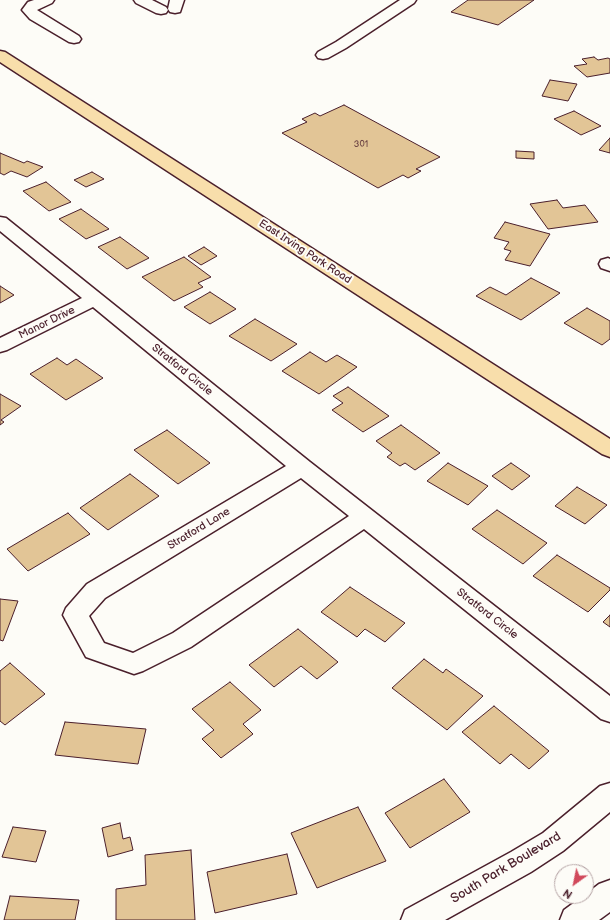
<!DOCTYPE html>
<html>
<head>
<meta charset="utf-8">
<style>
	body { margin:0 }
	#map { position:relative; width:610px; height:920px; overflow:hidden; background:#fdfcf7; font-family:"Balsamiq Sans",sans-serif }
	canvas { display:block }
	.north { position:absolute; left:554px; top:864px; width:40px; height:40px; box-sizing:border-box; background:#fdfcf7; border:1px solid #b5a4a5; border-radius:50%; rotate:213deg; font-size:11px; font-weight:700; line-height:16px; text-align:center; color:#4a1f2b }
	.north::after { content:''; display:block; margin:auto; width:14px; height:18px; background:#d1495b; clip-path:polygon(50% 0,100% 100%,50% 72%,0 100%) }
</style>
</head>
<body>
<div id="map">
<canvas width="610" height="920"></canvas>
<div class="north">N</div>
</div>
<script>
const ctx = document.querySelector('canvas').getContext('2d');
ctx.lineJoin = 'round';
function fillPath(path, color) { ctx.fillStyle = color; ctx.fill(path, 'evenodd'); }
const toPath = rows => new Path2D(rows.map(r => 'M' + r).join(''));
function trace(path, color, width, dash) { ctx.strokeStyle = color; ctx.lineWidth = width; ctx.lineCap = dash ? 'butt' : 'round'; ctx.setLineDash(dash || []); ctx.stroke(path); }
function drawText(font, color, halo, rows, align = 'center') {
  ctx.font = font + ' "Balsamiq Sans",sans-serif'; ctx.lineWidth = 4; ctx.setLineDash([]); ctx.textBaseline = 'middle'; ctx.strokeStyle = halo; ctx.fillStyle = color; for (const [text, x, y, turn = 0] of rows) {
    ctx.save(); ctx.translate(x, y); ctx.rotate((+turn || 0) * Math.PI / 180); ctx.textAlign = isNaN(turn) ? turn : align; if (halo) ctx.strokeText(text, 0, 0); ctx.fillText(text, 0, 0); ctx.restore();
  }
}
const building = toPath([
	[468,0,534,0,498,25,451,12,468,0],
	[594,57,598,60,608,58,610,59,610,73,587,77,574,66,587,64,582,59,594,57],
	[550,80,577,84,568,101,542,96,550,80],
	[344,105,440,157,416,169,421,171,408,178,403,175,378,188,282,133,307,122,302,119,315,113,320,116,344,105],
	[574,111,601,126,581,135,554,119,574,111],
	[610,138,610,153,599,150,610,138],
	[516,151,534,152,534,159,516,158,516,151],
	[0,153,24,163,27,161,43,167,27,177,11,171,4,175,0,173,0,153],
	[92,172,104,179,86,187,74,180,92,172],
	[46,182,71,202,49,211,23,191,46,182],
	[557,200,563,208,585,205,598,222,548,229,530,204,557,200],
	[81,209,109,229,86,239,59,219,81,209],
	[505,222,550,234,530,266,505,260,511,251,504,249,509,242,494,238,505,222],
	[120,237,149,258,127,269,98,247,120,237],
	[204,247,217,256,201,265,188,256,204,247],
	[184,257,211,277,198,283,203,287,174,301,142,277,184,257],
	[531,278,560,293,521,320,476,296,490,287,506,295,531,278],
	[0,286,14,295,0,303,0,286],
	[210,292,236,309,210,324,184,307,210,292],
	[587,308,610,321,610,339,602,345,564,323,587,308],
	[255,319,297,344,271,361,229,336,255,319],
	[310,352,326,362,337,355,357,367,319,394,282,371,310,352],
	[57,358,67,365,76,359,103,378,66,400,30,374,57,358],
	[348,387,389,416,363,432,332,410,343,403,333,396,348,387],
	[0,394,21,406,1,420,4,422,0,425,0,394],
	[401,425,440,453,415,470,405,463,400,466,387,457,392,453,376,441,401,425],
	[167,430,210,463,178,484,134,450,167,430],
	[448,463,488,486,468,505,427,481,448,463],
	[511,463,530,476,512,490,492,476,511,463],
	[130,474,159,496,108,530,80,508,130,474],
	[577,487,607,505,585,524,555,506,577,487],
	[497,510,547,543,523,564,472,529,497,510],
	[68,513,90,534,28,571,7,549,68,513],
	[557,555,610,588,610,590,588,612,533,576,557,555],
	[350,587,405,623,385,642,365,629,357,637,321,612,350,587],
	[0,599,18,601,3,641,0,640,0,599],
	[610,615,610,627,603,622,610,615],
	[298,629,338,662,317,679,301,666,274,687,249,665,298,629],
	[424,659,443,673,446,669,483,696,447,730,392,688,424,659],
	[10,663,45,694,5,725,0,721,0,671,10,663],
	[230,682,261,710,243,724,253,734,221,758,202,739,214,730,192,709,230,682],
	[494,706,549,751,529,769,511,754,500,764,462,732,494,706],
	[65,722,146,729,138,764,55,755,65,722],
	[444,779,470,812,410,848,385,813,444,779],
	[358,807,386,861,317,888,291,833,358,807],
	[120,823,123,839,130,837,133,850,108,857,102,828,120,823],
	[13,827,46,831,36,862,2,857,13,827],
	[191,850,195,920,116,920,116,889,146,885,145,855,191,850],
	[287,854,297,894,215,913,207,872,287,854],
	[10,896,79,900,75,920,4,920,10,896]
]);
fillPath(building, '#e2c596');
trace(building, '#4a1f2b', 1);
const minor = toPath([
	[34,0,54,0,52,3,37,10,79,36,81,39,79,42,74,43,69,42,30,19,22,10,28,2,34,0],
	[134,0,152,0,166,7,168,10,166,13,161,14,156,13,136,3,134,0],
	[170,0,184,0,180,12,175,13,170,12,168,9,170,0],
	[400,0,416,0,414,3,346,48,328,58,323,59,318,58,316,55,318,52,336,42,400,0],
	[0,217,6,218,310,462,610,696,610,722,601,719,364,529,191,647,143,671,134,674,86,657,63,615,66,608,87,584,286,466,93,307,7,350,0,352,0,338,82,298,0,231,0,217],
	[301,478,349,516,173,633,133,653,104,643,89,616,105,598,301,478],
	[608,258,610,259,610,271,601,268,599,264,601,260,608,258],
	[610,783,610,812,563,851,531,872,445,920,401,920,405,910,511,852,543,833,600,786,610,783],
	[610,880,610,912,599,920,560,920,564,910,583,896,586,896,586,894,599,884,610,880]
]);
const major = toPath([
	[0,51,5,52,610,439,610,457,602,454,0,62,0,51]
]);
trace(minor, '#4a1f2b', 3);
trace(major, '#4a1f2b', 3);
fillPath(minor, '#fdfcf7');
fillPath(major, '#f8deab');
drawText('9px', '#704846', null, [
	["301",361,145]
]);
drawText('11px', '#4a1f2b', '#fdfcf7', [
	["East Irving Park Road",305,252,33],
	["Manor Drive",47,323,-26],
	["Stratford Circle",182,370,39],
	["Stratford Lane",199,529,-31],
	["Stratford Circle",487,614,38]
]);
drawText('13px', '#4a1f2b', '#fdfcf7', [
	["South Park Boulevard",506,868,-31]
]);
</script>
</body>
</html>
